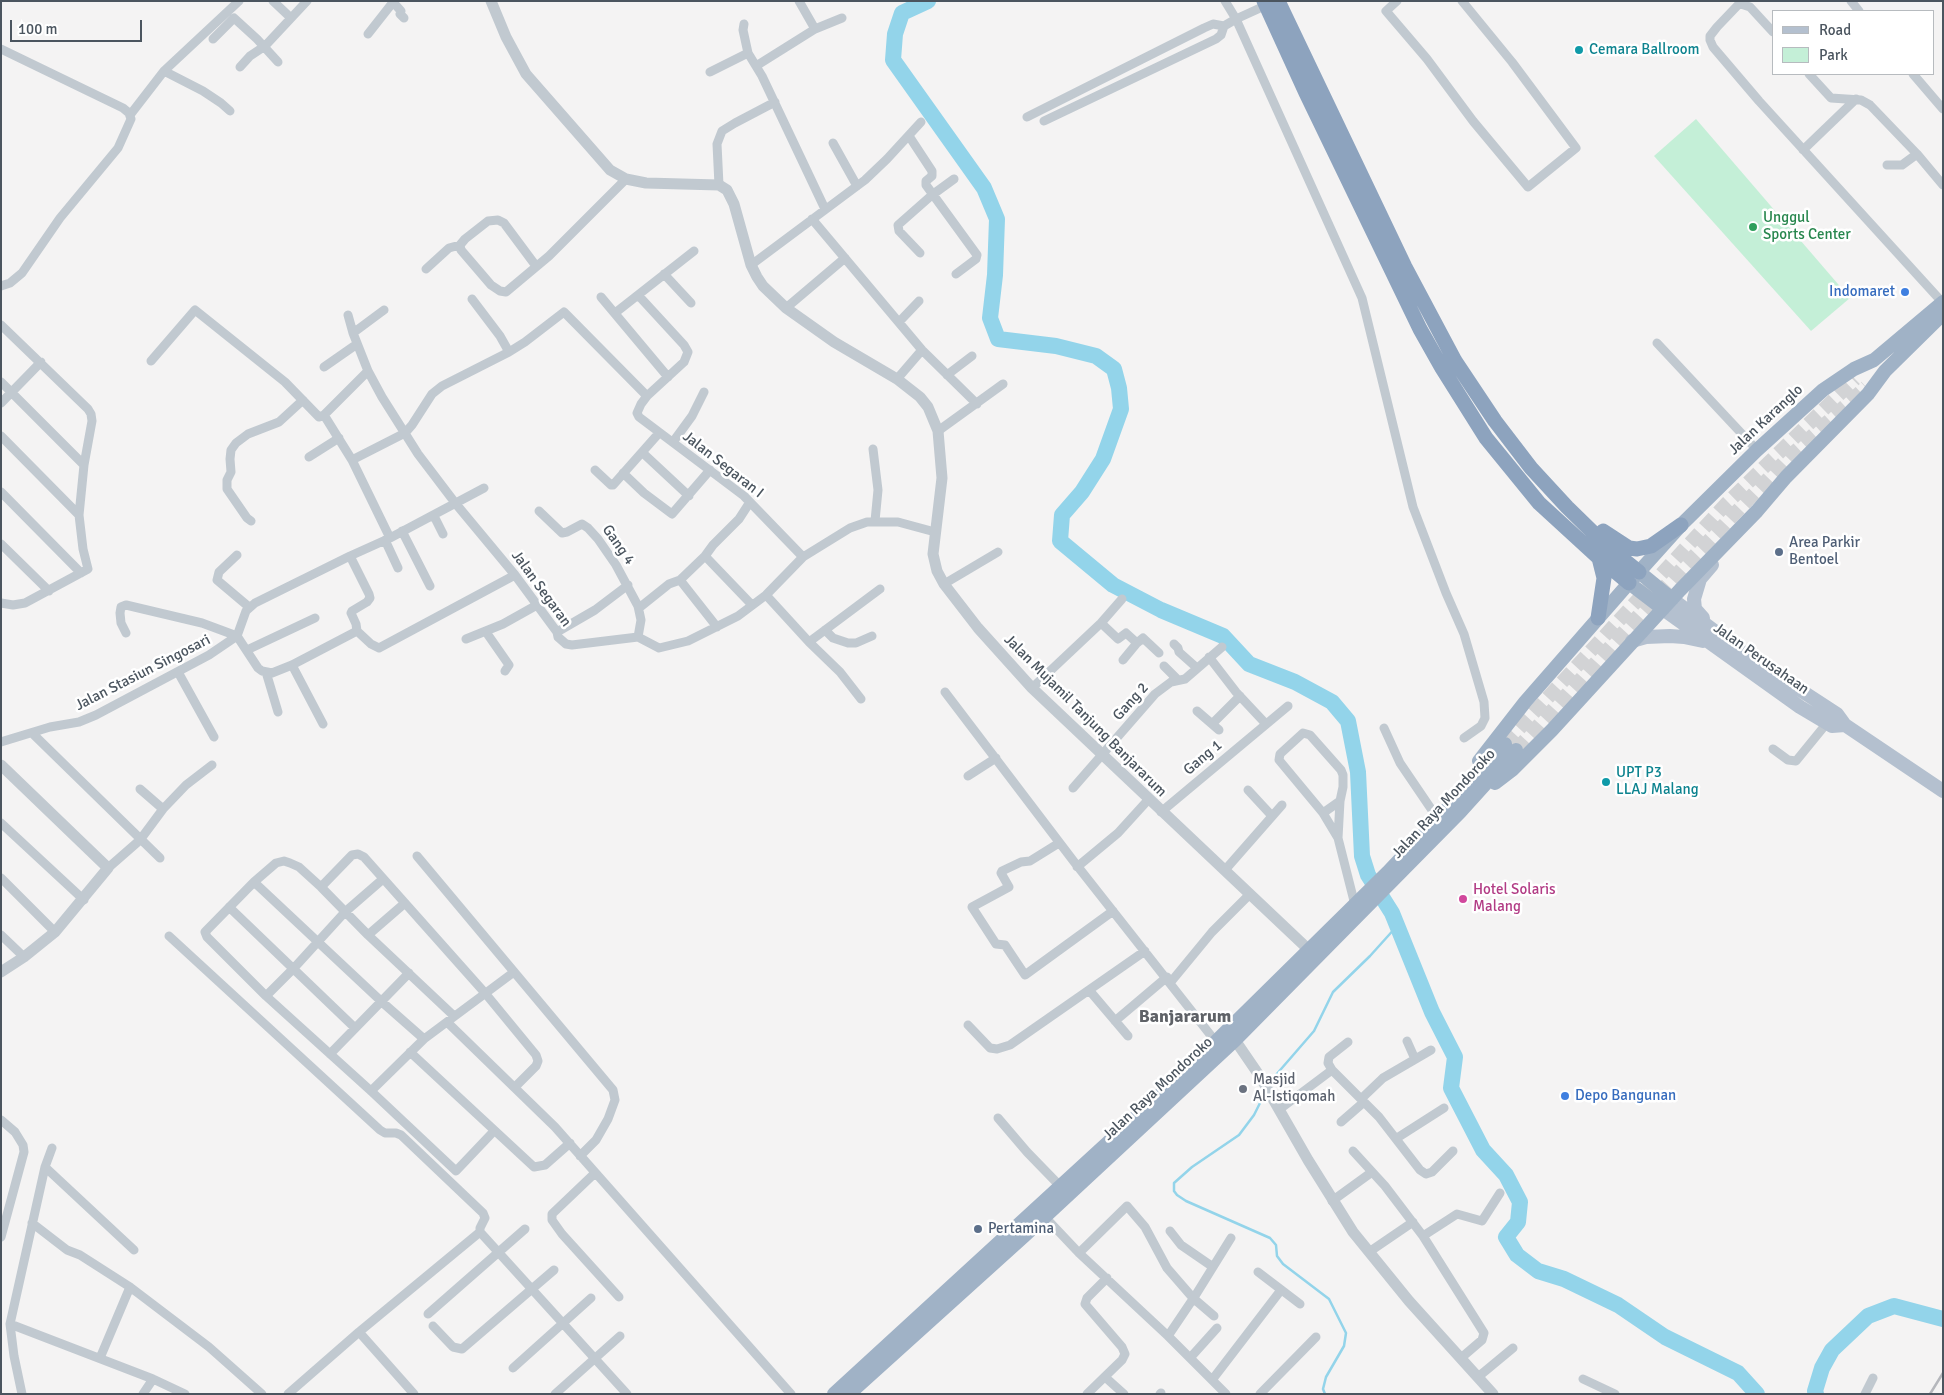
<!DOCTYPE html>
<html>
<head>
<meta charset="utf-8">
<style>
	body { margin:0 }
	#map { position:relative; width:1944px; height:1395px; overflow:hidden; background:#f4f3f3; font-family:Signika,sans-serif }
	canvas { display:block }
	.frame { position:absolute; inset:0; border:2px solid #4b555f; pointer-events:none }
	.legend { position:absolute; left:1772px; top:10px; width:162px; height:65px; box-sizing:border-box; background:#fff; border:1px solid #b7bbbf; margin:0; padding:6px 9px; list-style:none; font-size:15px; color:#4b555f }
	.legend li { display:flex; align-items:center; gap:10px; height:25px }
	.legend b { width:25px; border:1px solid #b7bbbf }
	.scale { position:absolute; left:10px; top:20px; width:132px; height:22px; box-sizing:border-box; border:2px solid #4b555f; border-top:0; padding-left:6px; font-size:15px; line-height:18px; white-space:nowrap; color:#4b555f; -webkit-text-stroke:4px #fff; paint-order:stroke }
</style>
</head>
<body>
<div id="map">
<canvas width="1944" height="1395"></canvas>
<div class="frame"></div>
<ul class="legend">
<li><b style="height:6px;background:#b4c0cf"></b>Road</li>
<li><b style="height:14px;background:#c4efd7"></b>Park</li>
</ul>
<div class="scale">100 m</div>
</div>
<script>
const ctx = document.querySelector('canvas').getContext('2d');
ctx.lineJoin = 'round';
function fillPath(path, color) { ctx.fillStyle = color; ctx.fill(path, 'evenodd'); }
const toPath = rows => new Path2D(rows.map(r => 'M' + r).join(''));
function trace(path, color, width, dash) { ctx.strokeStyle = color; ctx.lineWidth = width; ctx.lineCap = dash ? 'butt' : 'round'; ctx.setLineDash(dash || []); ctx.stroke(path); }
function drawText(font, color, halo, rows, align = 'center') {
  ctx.font = font + ' Signika,sans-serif'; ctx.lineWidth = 5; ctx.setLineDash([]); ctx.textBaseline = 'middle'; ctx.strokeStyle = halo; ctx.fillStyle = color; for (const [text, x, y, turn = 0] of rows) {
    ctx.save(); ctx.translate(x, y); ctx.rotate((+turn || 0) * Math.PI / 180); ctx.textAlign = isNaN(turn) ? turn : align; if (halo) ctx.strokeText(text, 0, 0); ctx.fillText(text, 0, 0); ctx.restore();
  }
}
fillPath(toPath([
	[1696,119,1850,298,1811,331,1654,156]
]), '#c4efd7');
trace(toPath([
	[1269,1086,1275,1076,1314,1031,1333,992,1370,956,1397,926],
	[1265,1093,1254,1115,1239,1135,1192,1167,1174,1183,1174,1191,1177,1195,1186,1201,1270,1238,1276,1245,1277,1256,1283,1264,1329,1299,1346,1333,1344,1346,1326,1377,1323,1389,1325,1394]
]), '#93d4ea', 2.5);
trace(toPath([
	[928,1,902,13,895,34,893,60,984,188,997,219,995,275,990,318,998,339,1056,346,1096,356,1114,369,1119,388,1121,409,1103,459,1082,492,1062,515,1060,541,1113,585,1161,610,1223,636,1249,664,1295,682,1332,702,1348,721,1358,772,1362,856,1368,875,1392,913,1432,1012,1455,1057,1451,1088,1483,1150,1506,1175,1520,1202,1518,1222,1506,1237,1517,1255,1538,1271,1564,1279,1618,1305,1665,1337,1738,1373,1757,1394],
	[1816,1394,1815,1391,1822,1368,1832,1350,1868,1316,1894,1306,1943,1319]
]), '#93d4ea', 16);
trace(toPath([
	[1505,744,1727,503,1855,379],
	[1516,750,1673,578,1789,457,1866,387]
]), '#d2d3d5', 14, [14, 7]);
trace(toPath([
	[273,1,291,18],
	[392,1,401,11,400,14,404,18],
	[799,1,815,29],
	[1397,1,1386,11,1427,59,1473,121,1528,187,1576,148,1512,62,1462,1],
	[1851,1,1859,11],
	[1269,4,1236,19,1362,298,1413,507,1446,593,1464,634,1484,702,1485,718,1481,726,1464,738],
	[744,24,743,30,748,53,762,76,825,209],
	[1773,32,1750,7,1741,4,1738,5,1717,27,1710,36,1710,40,1713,47,1759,101,1942,302],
	[368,34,394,1],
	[213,39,234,18,257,39,278,62],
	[1,49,123,108,129,113,131,119,118,148,60,218,22,273,10,283,1,286],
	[756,66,815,29,842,18],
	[240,67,250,56,265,46,307,1],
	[164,71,203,91,221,103,230,111],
	[710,72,748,53],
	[1809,74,1831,98,1861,100,1870,105,1917,154,1943,185],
	[1913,74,1943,109],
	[130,115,164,71,239,1],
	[1027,117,1204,28,1213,24,1224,26],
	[1044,121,1216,39,1221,35,1224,26,1236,19,1225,1],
	[909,136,932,171,932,176,926,181,926,185,977,255,976,259,956,274],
	[833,143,857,186],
	[1803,150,1856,99],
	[1887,165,1902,165,1917,154],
	[719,185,717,144,722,131,735,123,775,102],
	[812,219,922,350,977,404],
	[920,253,899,231,898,225,932,195,954,179],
	[751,265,865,180,887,159,921,122],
	[536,266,504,223,498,220,488,221,465,239,460,245,461,250,491,285,500,291,506,292,549,256,626,179],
	[426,269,449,248,460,245],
	[664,274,691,303],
	[638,295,684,345,688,352,684,362,647,396,641,404,637,413,639,417,744,496,803,557],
	[601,297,668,377],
	[786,308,845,258],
	[384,310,353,333,368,371,382,397,418,454,456,504,515,575,557,632,558,637,566,644,572,645,638,637,659,648,688,641,738,616,766,595,803,557,850,528,867,522,898,522,935,532],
	[615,313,694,251],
	[348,315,353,333],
	[899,322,919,301],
	[1,325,88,409,91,414,92,421,84,465,79,515,83,549,88,569,25,603,13,605,1,603],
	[1657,343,1757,450],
	[509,352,525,342,564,312,647,396],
	[151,361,195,310,285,382,319,417,324,415,368,371],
	[324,367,357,344],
	[947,375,972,356],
	[897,379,922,350],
	[1,382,84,465],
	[1,403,41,362],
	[324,415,352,460,390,538],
	[938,431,1003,384],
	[1,436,79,515],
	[673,442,692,416,704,392],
	[873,449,878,490,875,521],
	[645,455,689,496],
	[309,457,339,438],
	[352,460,405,433,412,425,432,394,442,386,509,352,500,336,472,299],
	[595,470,611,485,613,485,659,433],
	[623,473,644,493,672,514,710,470],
	[1,492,81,573],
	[750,502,739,519,713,545,705,556,752,605],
	[539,511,562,533,567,532,582,524,588,528,598,539,616,565,638,606,641,620,638,637],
	[434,516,443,534],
	[251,521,247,518,227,489,227,480,231,472,230,459,231,450,236,443,248,434,279,422,303,400],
	[402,531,430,586],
	[385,540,398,568],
	[1,544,49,591],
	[237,555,219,572,217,580,249,607],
	[350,556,369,594,370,598,367,602,352,611,351,613,356,624,357,631,371,644,379,648,515,575],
	[705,556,680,580,717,627],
	[944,584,998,552],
	[766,595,809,642,840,672,861,699],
	[639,608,669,584,680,580],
	[1101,623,1118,639,1126,633,1137,643,1143,638,1159,653],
	[825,630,833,638,848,643,856,643,872,636],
	[486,632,509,665,505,671],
	[557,632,595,610,628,585],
	[126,633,121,623,120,613,121,607,126,605,202,623,237,636,258,668,262,671,272,673,292,665,357,631],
	[237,636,246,611,255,603,350,556,390,538,484,488],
	[466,639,503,624,537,605],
	[809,642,880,589],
	[1174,644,1178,648,1179,652,1197,668],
	[247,650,315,618],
	[1209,657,1236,692,1266,724],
	[1123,660,1137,643],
	[292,665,323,724],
	[1164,666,1178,680],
	[178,672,214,737],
	[266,672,278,712],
	[1032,688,1101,623,1122,599],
	[945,692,1075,863,1216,1042],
	[1197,711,1219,730],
	[1212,724,1240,696],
	[1384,728,1400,763,1438,819],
	[32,733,160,858],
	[1,742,50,727,79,722,96,715,209,655,237,636],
	[1773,749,1788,760,1796,761,1827,723],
	[968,776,996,758],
	[1073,788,1155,694,1171,682,1185,679,1222,647],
	[140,789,163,809],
	[1248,790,1272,816],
	[1161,812,1288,706],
	[1323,813,1340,801],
	[1,823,84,900],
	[1338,838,1323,813,1279,760,1280,754,1303,733,1310,735,1341,770,1343,775,1343,787,1340,801,1338,838,1355,905],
	[1059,843,1030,861,1021,862,1002,871,1001,873,1009,887,972,907,996,944,1005,945,1025,975,1113,911],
	[417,856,613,1090,615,1100,608,1119,596,1140,580,1156],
	[1077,867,1118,833,1148,800],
	[108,868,140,840,163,809,186,785,212,765],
	[1225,870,1282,805],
	[1,878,55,932],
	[254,882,382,1002,424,1039],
	[321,887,352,855,358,854,364,857,485,993,536,1055,538,1061,536,1066,515,1087],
	[229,907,355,1028],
	[1,935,24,957],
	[368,935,405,903],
	[169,936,380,1130,385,1133,396,1133,401,1135,483,1213,485,1218,480,1228,480,1232,627,1394],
	[1170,983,1212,932,1250,894],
	[1089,990,1128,1036],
	[266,996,294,968,345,912,383,879],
	[454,1016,368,935,321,887,299,867,290,863,284,861,276,863,254,882,205,932,207,937,266,996,371,1091,456,1171,494,1131],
	[1115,1021,1167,977],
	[447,1022,555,1127,791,1394],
	[968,1025,990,1048,997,1049,1010,1045,1145,951],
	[1407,1041,1415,1059],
	[1348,1042,1329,1057,1328,1063,1332,1070,1379,1117,1420,1170,1426,1174,1432,1172,1453,1151],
	[410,1052,534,1167,545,1165,570,1143],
	[330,1054,409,973],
	[371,1091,424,1039,514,972],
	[1361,1099,1383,1078,1431,1050],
	[1280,1109,1332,1070],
	[998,1118,1027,1152,1060,1186],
	[1,1120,15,1132,23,1145,24,1152,1,1237],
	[1341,1122,1364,1102],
	[1397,1138,1444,1108],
	[1353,1151,1385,1186,1423,1236,1484,1333,1482,1340,1461,1358],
	[45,1167,134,1250],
	[595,1173,552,1214,552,1220,562,1234,619,1297],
	[1332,1201,1372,1172],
	[1045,1217,1079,1253,1168,1336,1226,1394],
	[32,1223,67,1250,80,1255,130,1287,209,1347,262,1394],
	[1170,1231,1181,1245,1213,1267],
	[1423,1236,1457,1214,1482,1221,1500,1193],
	[1369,1252,1413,1222],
	[1079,1253,1127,1206,1145,1227,1167,1268,1193,1298,1214,1316],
	[1258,1272,1300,1304],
	[428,1314,525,1229],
	[10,1324,153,1379,185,1394],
	[433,1326,453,1347,462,1349,554,1270],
	[359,1332,414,1394],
	[1168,1336,1195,1296,1231,1238],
	[100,1358,130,1287],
	[1190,1358,1217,1328],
	[513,1368,591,1298],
	[1105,1377,1124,1394],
	[1478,1377,1513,1348],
	[1583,1379,1615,1394],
	[1212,1380,1281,1290],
	[22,1394,14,1356,10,1324,45,1167,52,1148],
	[143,1394,153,1379],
	[288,1394,359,1332,480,1232],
	[555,1394,620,1336],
	[1087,1394,1122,1360,1125,1354,1122,1347,1085,1304,1087,1298,1107,1278],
	[1160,1394,1161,1393],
	[1260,1394,1316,1337],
	[1865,1394,1873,1378]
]), '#c1c9d0', 9);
trace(toPath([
	[491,1,506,37,526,74,610,170,626,179,646,183,719,185,727,190,734,204,751,265,757,277,763,286,786,308,834,342,897,379,920,397,928,407,938,431,942,478,933,554,937,571,944,584,978,628,1032,688,1309,950],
	[1,765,108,868,55,932,24,957,1,972],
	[1235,1040,1261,1078,1308,1160,1353,1232,1409,1301,1493,1394]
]), '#c1c9d0', 11);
trace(toPath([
	[1672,599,1745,654,1837,714,1845,725,1943,791],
	[1663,609,1800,707,1832,726,1845,725],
	[1703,618,1695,609,1694,599,1700,579,1712,565],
	[1632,641,1646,637,1670,636,1684,637,1703,641]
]), '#b4c0cf', 14);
trace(toPath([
	[1639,572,1672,599],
	[1629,583,1663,609],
	[1479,761,1525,702,1629,583,1681,525,1757,450,1823,390,1854,369,1874,360,1943,302],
	[1495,783,1512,770,1552,730,1680,590,1757,511,1786,477,1868,394,1885,371,1943,314],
	[834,1394,1185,1072,1388,872,1438,819,1505,744],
	[849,1394,1024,1236,1235,1040,1460,812,1516,750]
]), '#a0b2c6', 14);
trace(toPath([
	[1264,1,1306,93,1420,329,1442,368,1486,438,1539,503,1599,558,1629,583],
	[1278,1,1405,267,1455,361,1495,421,1531,468,1567,507,1608,547,1639,572],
	[1603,531,1629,548,1637,549,1651,546,1681,525],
	[1598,618,1604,578,1599,558]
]), '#8da3be', 15);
trace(toPath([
	[1930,1394,1943,1373]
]), '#b5b7bc', 2.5);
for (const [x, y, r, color] of [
	[1579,50,5,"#0f9aa8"],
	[1753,227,5,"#2e9e5b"],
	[1905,292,5,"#3f7fe0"],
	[1779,552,5,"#5c6f8a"],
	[1606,782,5,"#0f9aa8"],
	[1463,899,5,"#d1479c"],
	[1243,1089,5,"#6b7280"],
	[1565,1096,5,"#3f7fe0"],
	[978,1229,5,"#5c6f8a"]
]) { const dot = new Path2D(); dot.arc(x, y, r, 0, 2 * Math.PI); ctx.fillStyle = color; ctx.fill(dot); trace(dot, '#fff', 2); }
drawText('15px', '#0d838f', '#fff', [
	["Cemara Ballroom",1589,50],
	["UPT P3",1616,773],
	["LLAJ Malang",1616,790]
], 'left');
drawText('15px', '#27864d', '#fff', [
	["Unggul",1763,218],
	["Sports Center",1763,235]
], 'left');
drawText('15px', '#366cbe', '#fff', [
	["Indomaret",1895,292],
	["Depo Bangunan",1575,1096,"left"]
], 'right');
drawText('15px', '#4b555f', '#fff', [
	["Jalan Karanglo",1766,420,-43],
	["Jalan Segaran I",723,465,38],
	["Gang 4",618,545,55],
	["Jalan Segaran",541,589,54],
	["Jalan Perusahaan",1761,659,35],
	["Jalan Stasiun Singosari",143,673,-27],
	["Gang 2",1131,702,-48],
	["Jalan Mujamil Tanjung Banjararum",1085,716,45],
	["Gang 1",1203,758,-40],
	["Jalan Raya Mondoroko",1444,804,-47],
	["Jalan Raya Mondoroko",1158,1089,-43]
]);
drawText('15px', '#4e5e75', '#fff', [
	["Area Parkir",1789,543],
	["Bentoel",1789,560],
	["Pertamina",988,1229]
], 'left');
drawText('15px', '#b23c85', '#fff', [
	["Hotel Solaris",1473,890],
	["Malang",1473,907]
], 'left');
drawText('15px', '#5b616d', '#fff', [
	["Masjid",1253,1080],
	["Al-Istiqomah",1253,1097]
], 'left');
drawText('bold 18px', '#5f6267', '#fff', [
	["Banjararum",1185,1017]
]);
</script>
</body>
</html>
